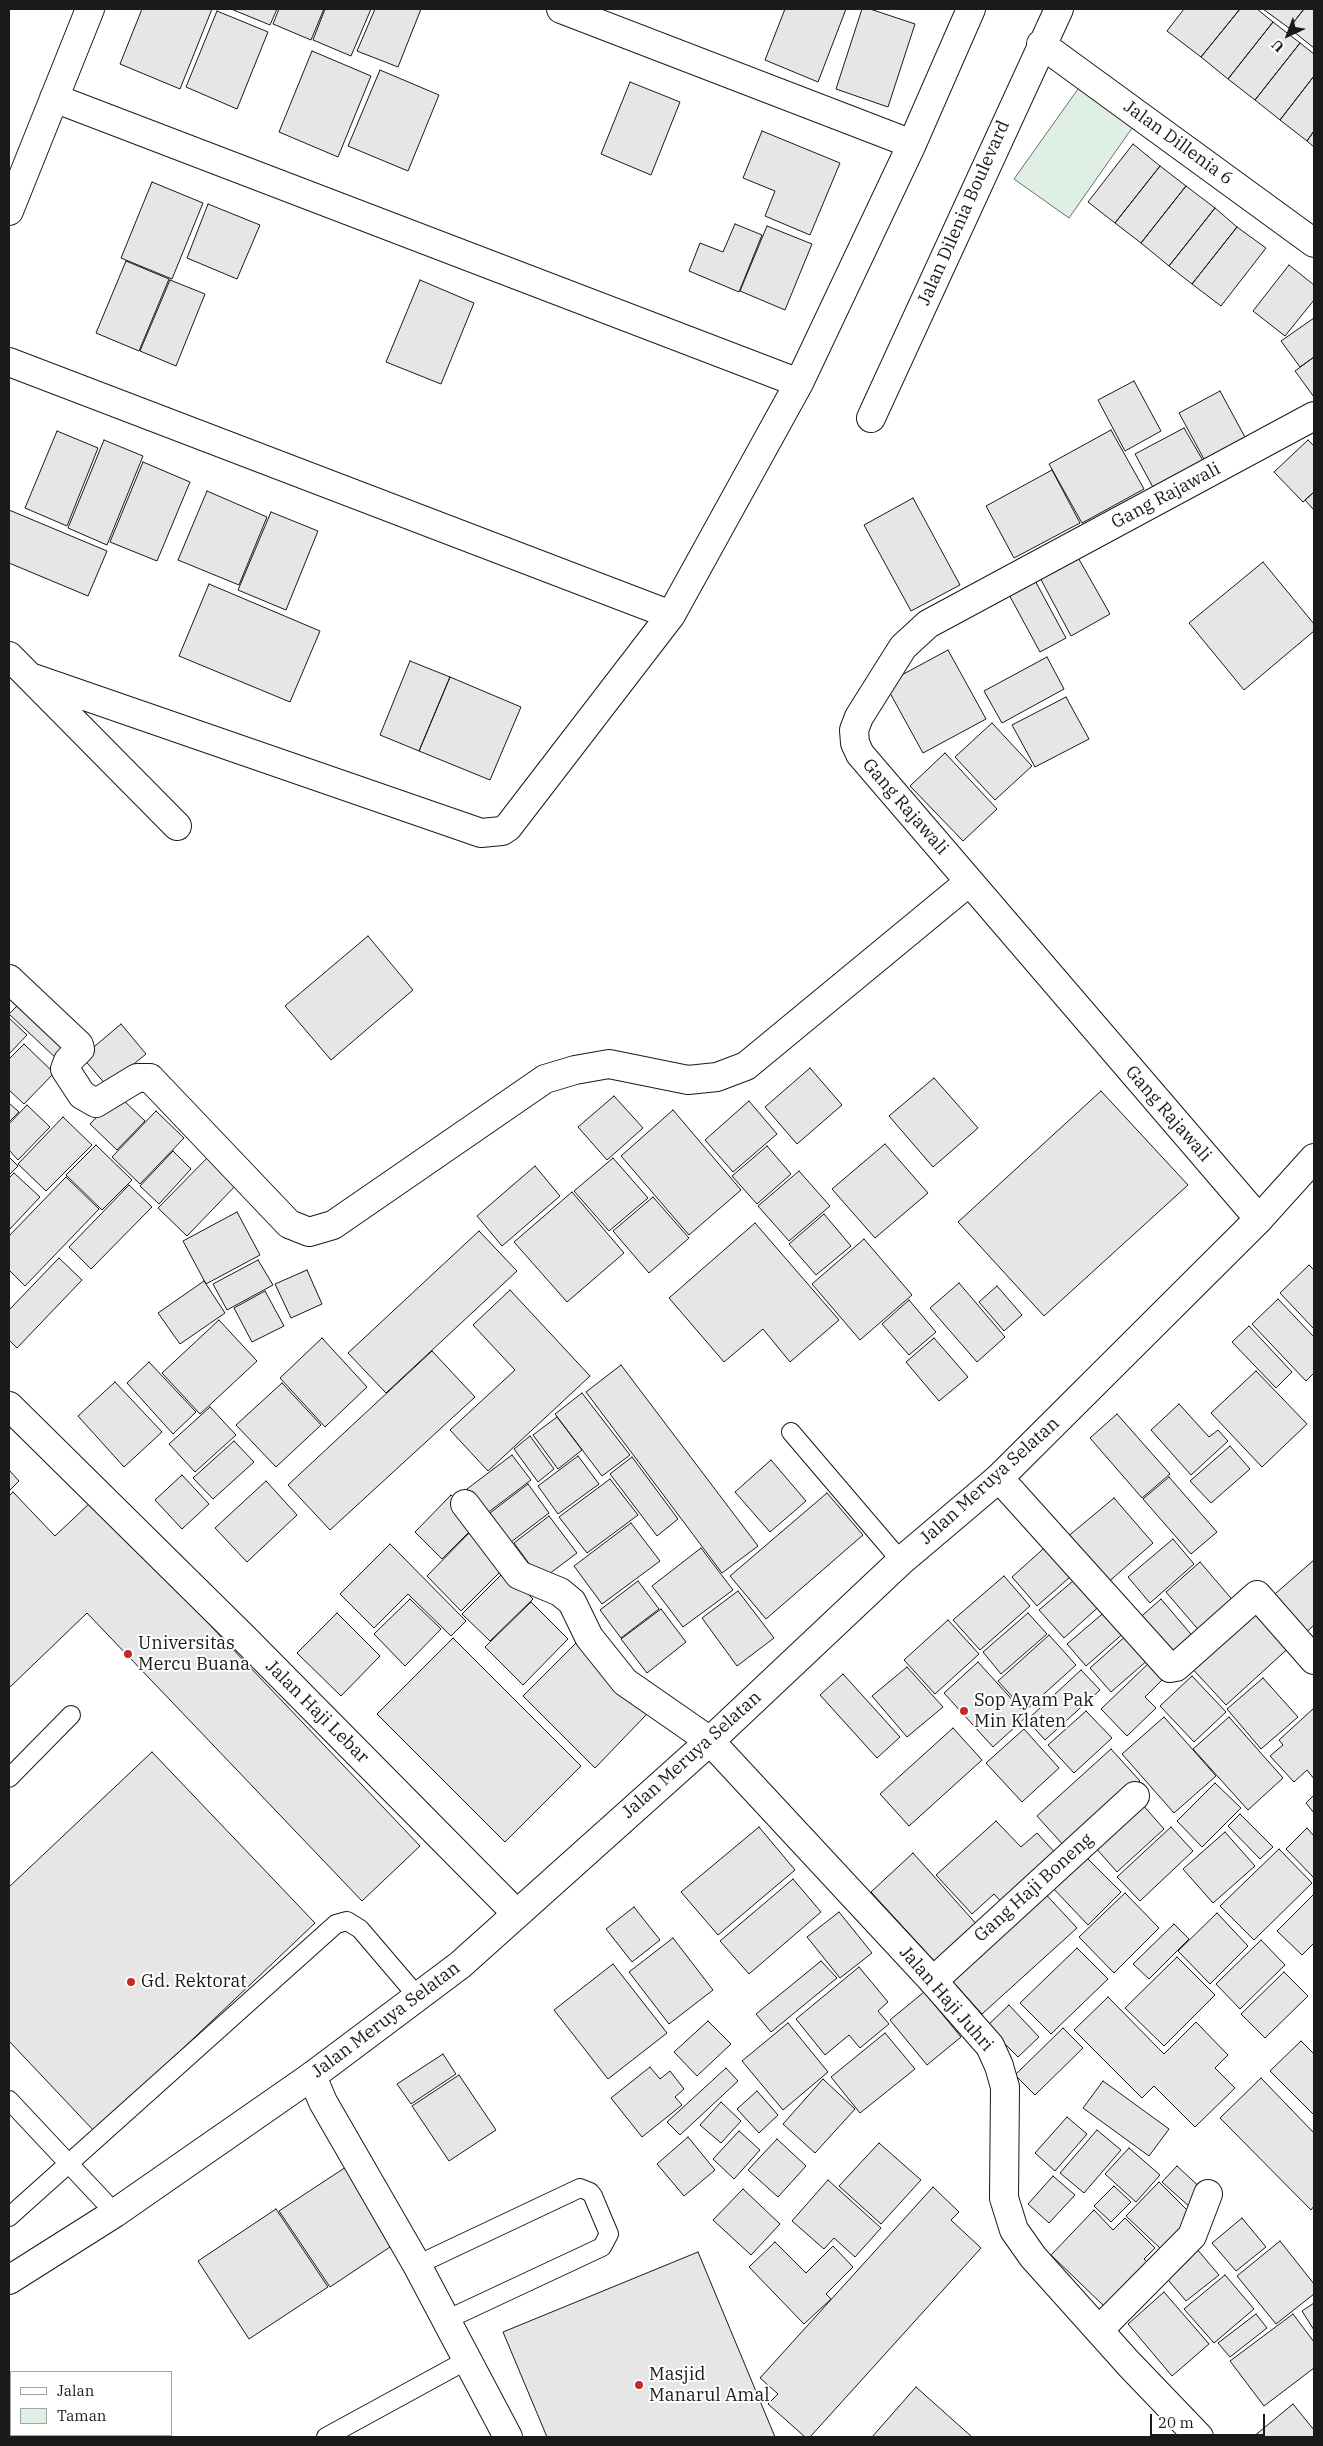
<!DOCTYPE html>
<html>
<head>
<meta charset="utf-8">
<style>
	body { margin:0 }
	#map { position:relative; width:1323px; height:2446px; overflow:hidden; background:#fff; font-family:"IBM Plex Serif",serif }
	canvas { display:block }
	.frame { position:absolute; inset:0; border:10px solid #1a1a1a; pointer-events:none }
	.legend { position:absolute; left:10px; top:2371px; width:162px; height:65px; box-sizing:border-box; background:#fff; border:1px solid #a3a3a3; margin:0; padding:6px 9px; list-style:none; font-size:15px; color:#1a1a1a }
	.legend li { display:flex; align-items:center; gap:10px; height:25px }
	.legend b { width:25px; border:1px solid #a3a3a3 }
	.north { position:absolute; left:1263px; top:10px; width:50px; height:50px; -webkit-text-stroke:4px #fff; paint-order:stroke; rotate:223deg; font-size:14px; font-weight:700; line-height:20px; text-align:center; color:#1a1a1a }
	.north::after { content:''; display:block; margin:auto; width:18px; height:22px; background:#1a1a1a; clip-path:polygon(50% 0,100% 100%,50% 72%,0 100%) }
	.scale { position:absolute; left:1150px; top:2414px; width:115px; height:22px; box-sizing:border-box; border:2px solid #1a1a1a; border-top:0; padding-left:6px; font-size:15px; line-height:18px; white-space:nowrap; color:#1a1a1a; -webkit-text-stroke:4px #fff; paint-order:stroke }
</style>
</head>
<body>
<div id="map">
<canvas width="1323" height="2446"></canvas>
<div class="frame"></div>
<ul class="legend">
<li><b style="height:6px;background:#fff"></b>Jalan</li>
<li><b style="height:14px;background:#e0efe3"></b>Taman</li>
</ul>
<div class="north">U</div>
<div class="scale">20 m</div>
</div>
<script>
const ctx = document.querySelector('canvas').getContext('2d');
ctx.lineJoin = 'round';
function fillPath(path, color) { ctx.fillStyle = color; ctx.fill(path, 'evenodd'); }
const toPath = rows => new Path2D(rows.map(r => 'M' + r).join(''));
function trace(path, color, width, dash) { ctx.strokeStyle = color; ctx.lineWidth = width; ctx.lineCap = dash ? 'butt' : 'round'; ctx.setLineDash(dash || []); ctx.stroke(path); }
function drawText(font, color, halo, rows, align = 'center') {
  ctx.font = font + ' "IBM Plex Serif",serif'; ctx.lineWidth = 4; ctx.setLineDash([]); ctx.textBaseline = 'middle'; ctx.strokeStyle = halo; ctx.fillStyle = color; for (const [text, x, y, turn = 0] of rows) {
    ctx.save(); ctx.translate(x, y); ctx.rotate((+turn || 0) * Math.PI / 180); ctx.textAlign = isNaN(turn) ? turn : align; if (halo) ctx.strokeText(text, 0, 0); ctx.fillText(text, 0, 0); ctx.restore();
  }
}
const green = toPath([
	[1083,82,1137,121,1069,218,1014,179,1083,82]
]);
fillPath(green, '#e0efe3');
trace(green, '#6a6a6a', 1);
const building = toPath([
	[142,9,212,9,180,89,120,64,142,9],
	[231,9,277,9,270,25,231,9],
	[279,9,324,9,311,40,273,24,279,9],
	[325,9,371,9,351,56,313,40,325,9],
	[375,9,421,9,398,67,357,51,375,9],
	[785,9,846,9,818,82,765,60,785,9],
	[862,9,870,9,915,24,888,107,836,89,862,9],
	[1184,9,1240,9,1201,57,1167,31,1184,9],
	[1240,9,1257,9,1273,22,1228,79,1201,57,1240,9],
	[1263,9,1304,9,1289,28,1263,9],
	[1304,9,1314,9,1314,48,1289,28,1304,9],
	[217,11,268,32,237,109,186,87,217,11],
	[1273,22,1300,43,1255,100,1228,79,1273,22],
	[1300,43,1314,54,1314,76,1280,120,1255,100,1300,43],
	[312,51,371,76,338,157,279,132,312,51],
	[380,70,439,95,408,171,348,146,380,70],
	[1314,76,1314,131,1307,141,1280,120,1314,76],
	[630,82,680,102,651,175,601,154,630,82],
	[762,131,840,163,810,235,765,216,775,191,743,178,762,131],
	[1314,131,1314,147,1307,141,1314,131],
	[1133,144,1160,166,1115,223,1088,202,1133,144],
	[1160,166,1186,186,1141,243,1115,223,1160,166],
	[152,182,203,203,172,279,121,258,152,182],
	[1186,186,1215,208,1169,266,1141,243,1186,186],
	[208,204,260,225,237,279,187,258,208,204],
	[1215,208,1237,227,1192,284,1169,266,1215,208],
	[735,224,762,235,739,292,689,271,700,243,723,252,735,224],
	[767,226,812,244,785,310,740,291,767,226],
	[1237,227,1266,248,1221,306,1192,284,1237,227],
	[126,261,169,279,139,351,96,333,126,261],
	[1289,265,1314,285,1314,300,1285,336,1253,311,1289,265],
	[170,280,205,294,176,366,140,351,170,280],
	[420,280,474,303,441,384,386,362,420,280],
	[1314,318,1314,357,1300,367,1281,341,1314,318],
	[1314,357,1314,397,1295,371,1314,357],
	[1134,381,1161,431,1125,451,1098,400,1134,381],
	[1220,391,1246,439,1205,461,1179,413,1220,391],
	[1184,428,1205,464,1155,491,1135,454,1184,428],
	[1111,430,1144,489,1082,523,1049,464,1111,430],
	[57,431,98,448,67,526,25,508,57,431],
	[104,440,143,456,107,545,68,528,104,440],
	[1308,440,1314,446,1314,492,1303,502,1274,472,1308,440],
	[143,462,190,482,157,561,110,542,143,462],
	[1052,470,1080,523,1014,558,986,506,1052,470],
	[207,491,267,517,239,585,178,560,207,491],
	[1314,492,1314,510,1305,500,1314,492],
	[913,498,960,585,911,611,864,525,913,498],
	[9,510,107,551,88,596,9,563,9,510],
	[271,512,318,531,286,610,238,590,271,512],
	[1076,554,1110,614,1071,636,1038,574,1076,554],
	[1263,562,1314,624,1314,631,1244,690,1189,623,1263,562],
	[1033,577,1066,638,1040,652,1007,591,1033,577],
	[209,584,320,631,290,702,179,656,209,584],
	[948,650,986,719,923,753,885,684,948,650],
	[1047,657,1064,689,1002,723,984,691,1047,657],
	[410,661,450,677,419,751,380,735,410,661],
	[450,677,521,707,490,780,419,751,450,677],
	[1066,697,1089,739,1035,767,1012,725,1066,697],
	[992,723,1032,766,995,800,955,757,992,723],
	[945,753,997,809,963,841,910,786,945,753],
	[368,936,413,990,331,1060,285,1006,368,936],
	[22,1001,71,1047,58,1060,9,1014,22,1001],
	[9,1018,27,1035,9,1054,9,1018],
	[121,1024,146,1054,107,1086,82,1057,121,1024],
	[24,1044,54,1073,24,1104,9,1090,9,1059,24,1044],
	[810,1068,842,1105,797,1144,765,1107,810,1068],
	[934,1078,978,1128,933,1167,889,1116,934,1078],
	[1101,1091,1188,1185,1044,1316,958,1222,1101,1091],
	[118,1095,145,1121,117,1150,90,1124,118,1095],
	[614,1096,643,1128,607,1160,578,1127,614,1096],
	[749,1101,777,1134,733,1172,705,1140,749,1101],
	[9,1103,19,1112,9,1122,9,1103],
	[27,1105,50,1127,18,1160,9,1150,9,1124,27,1105],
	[673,1110,741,1190,689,1235,621,1156,673,1110],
	[156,1111,184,1138,140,1184,112,1157,156,1111],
	[63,1117,92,1145,46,1191,18,1164,63,1117],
	[885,1144,928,1193,875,1238,832,1189,885,1144],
	[96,1145,132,1180,102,1210,66,1175,96,1145],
	[767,1146,791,1174,757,1204,732,1176,767,1146],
	[173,1151,191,1169,159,1204,140,1186,173,1151],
	[212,1153,240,1181,187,1236,158,1208,212,1153],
	[9,1157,18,1166,9,1175,9,1157],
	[613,1158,648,1198,609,1231,574,1191,613,1158],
	[535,1166,560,1196,502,1246,477,1216,535,1166],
	[799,1171,830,1206,789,1241,758,1206,799,1171],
	[14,1173,40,1197,9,1230,9,1178,14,1173],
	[66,1177,99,1209,25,1286,9,1270,9,1236,66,1177],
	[129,1185,152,1207,91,1269,69,1247,129,1185],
	[572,1192,624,1253,567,1302,514,1242,572,1192],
	[653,1197,689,1238,649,1273,613,1231,653,1197],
	[237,1212,260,1255,206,1284,183,1241,237,1212],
	[824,1214,851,1246,816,1275,789,1244,824,1214],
	[755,1223,839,1320,790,1362,763,1329,724,1362,669,1298,755,1223],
	[479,1231,517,1271,386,1393,348,1353,479,1231],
	[864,1239,912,1295,860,1340,812,1284,864,1239],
	[59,1258,82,1280,17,1348,9,1340,9,1310,59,1258],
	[258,1260,273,1285,227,1310,213,1284,258,1260],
	[1309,1265,1314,1270,1314,1329,1280,1293,1309,1265],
	[307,1270,322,1304,291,1318,275,1284,307,1270],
	[204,1281,225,1313,180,1344,158,1313,204,1281],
	[959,1283,1005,1337,977,1362,930,1308,959,1283],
	[997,1286,1022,1315,1004,1331,979,1302,997,1286],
	[510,1290,590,1376,488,1471,450,1430,515,1370,473,1325,510,1290],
	[265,1291,284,1326,252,1342,234,1308,265,1291],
	[1278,1299,1314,1337,1314,1373,1306,1381,1252,1324,1278,1299],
	[909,1300,936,1332,909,1355,882,1324,909,1300],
	[219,1320,257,1361,200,1414,162,1373,219,1320],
	[1249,1326,1292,1372,1276,1388,1232,1342,1249,1326],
	[322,1338,367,1387,325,1427,280,1378,322,1338],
	[934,1338,968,1377,939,1401,906,1362,934,1338],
	[432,1351,475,1397,330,1530,288,1485,432,1351],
	[149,1362,196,1412,173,1434,127,1383,149,1362],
	[621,1365,758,1546,722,1573,586,1392,621,1365],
	[1256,1371,1307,1424,1262,1467,1211,1413,1256,1371],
	[115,1382,162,1432,124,1467,78,1416,115,1382],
	[282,1383,321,1425,276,1467,236,1425,282,1383],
	[582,1393,630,1455,602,1476,555,1414,582,1393],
	[1179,1404,1209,1437,1218,1430,1228,1441,1191,1475,1151,1430,1179,1404],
	[210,1407,236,1435,195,1472,169,1444,210,1407],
	[1117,1414,1170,1474,1142,1498,1090,1438,1117,1414],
	[557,1417,582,1450,558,1469,533,1435,557,1417],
	[530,1436,554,1469,538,1482,514,1449,530,1436],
	[234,1441,254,1462,213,1499,193,1478,234,1441],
	[1230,1446,1250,1469,1211,1503,1190,1481,1230,1446],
	[512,1455,531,1480,486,1514,467,1489,512,1455],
	[578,1456,599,1484,558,1514,538,1486,578,1456],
	[632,1457,678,1519,657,1536,610,1474,632,1457],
	[771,1460,806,1501,770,1532,735,1492,771,1460],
	[9,1470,19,1481,9,1491,9,1470],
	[182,1475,209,1504,182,1529,155,1500,182,1475],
	[1169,1477,1217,1532,1191,1554,1143,1499,1169,1477],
	[610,1479,638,1515,587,1553,559,1517,610,1479],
	[266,1481,297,1515,247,1562,215,1528,266,1481],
	[528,1484,549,1513,511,1542,490,1513,528,1484],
	[13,1492,55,1536,92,1501,420,1846,362,1901,87,1613,9,1688,9,1496,13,1492],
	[827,1493,863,1535,766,1619,730,1576,827,1493],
	[451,1495,478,1523,442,1559,415,1532,451,1495],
	[1114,1498,1153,1543,1106,1584,1066,1538,1114,1498],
	[549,1516,577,1553,541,1580,514,1543,549,1516],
	[631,1523,660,1561,602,1604,574,1566,631,1523],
	[473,1529,508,1564,461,1611,427,1576,473,1529],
	[1173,1539,1194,1564,1150,1603,1128,1577,1173,1539],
	[1052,1541,1078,1570,1037,1606,1012,1577,1052,1541],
	[390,1544,466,1621,451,1636,408,1594,374,1628,340,1594,390,1544],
	[701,1548,733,1590,683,1627,652,1586,701,1548],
	[1314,1560,1314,1625,1301,1637,1268,1600,1314,1560],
	[1200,1562,1236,1604,1202,1634,1166,1592,1200,1562],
	[505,1571,533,1599,490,1641,462,1614,505,1571],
	[1080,1575,1104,1602,1064,1638,1039,1610,1080,1575],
	[1004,1576,1030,1606,980,1650,953,1620,1004,1576],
	[638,1581,659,1609,621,1638,600,1610,638,1581],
	[738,1591,774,1638,737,1666,702,1618,738,1591],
	[410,1599,441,1629,405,1666,374,1634,410,1599],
	[1161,1599,1195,1639,1169,1661,1135,1622,1161,1599],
	[531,1602,568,1639,523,1685,485,1647,531,1602],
	[1256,1602,1294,1643,1226,1705,1188,1664,1256,1602],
	[661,1609,686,1642,647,1673,621,1639,661,1609],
	[1107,1610,1126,1631,1086,1666,1067,1644,1107,1610],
	[337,1613,380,1656,341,1696,297,1653,337,1613],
	[1028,1613,1047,1634,1001,1674,983,1652,1028,1613],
	[948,1620,979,1654,935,1694,904,1660,948,1620],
	[1049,1635,1076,1665,1025,1711,998,1681,1049,1635],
	[1127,1635,1149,1659,1111,1692,1090,1668,1127,1635],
	[453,1638,581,1766,505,1842,377,1714,453,1638],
	[576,1643,647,1714,595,1768,523,1696,576,1643],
	[978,1662,1027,1716,993,1747,944,1693,978,1662],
	[1150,1662,1165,1677,1145,1697,1156,1708,1127,1736,1101,1709,1150,1662],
	[907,1667,943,1707,907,1737,872,1696,907,1667],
	[1081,1670,1100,1690,1045,1740,1027,1720,1081,1670],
	[843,1674,900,1737,877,1758,820,1695,843,1674],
	[1192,1676,1226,1712,1194,1742,1160,1706,1192,1676],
	[1263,1678,1298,1717,1261,1749,1227,1709,1263,1678],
	[1314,1708,1314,1779,1307,1770,1294,1782,1270,1756,1283,1745,1279,1740,1314,1708],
	[1086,1711,1112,1738,1074,1773,1048,1745,1086,1711],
	[1164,1717,1216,1776,1174,1813,1122,1754,1164,1717],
	[1229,1717,1283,1778,1248,1810,1193,1749,1229,1717],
	[953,1728,982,1760,909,1826,880,1794,953,1728],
	[1024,1729,1059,1768,1022,1802,986,1763,1024,1729],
	[1111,1749,1140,1781,1066,1848,1037,1816,1111,1749],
	[152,1752,315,1923,95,2132,9,2041,9,1887,152,1752],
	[1215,1783,1241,1808,1202,1847,1177,1821,1215,1783],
	[1314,1795,1314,1813,1306,1803,1314,1795],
	[1142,1804,1164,1829,1117,1872,1095,1847,1142,1804],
	[1240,1814,1273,1847,1260,1859,1228,1826,1240,1814],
	[996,1821,1021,1847,1037,1833,1059,1857,1005,1906,994,1894,972,1914,936,1875,996,1821],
	[759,1827,795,1870,718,1935,681,1892,759,1827],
	[1171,1827,1193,1851,1140,1901,1117,1877,1171,1827],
	[1307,1828,1314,1836,1314,1878,1286,1849,1307,1828],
	[1225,1832,1255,1866,1213,1903,1183,1869,1225,1832],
	[1279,1849,1312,1883,1254,1940,1220,1906,1279,1849],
	[913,1853,979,1927,938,1965,871,1892,913,1853],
	[1083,1854,1121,1892,1088,1925,1051,1886,1083,1854],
	[793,1879,821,1912,749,1974,720,1941,793,1879],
	[1040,1888,1077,1928,982,2014,946,1974,1040,1888],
	[1125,1893,1159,1928,1114,1973,1079,1937,1125,1893],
	[1314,1894,1314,1943,1302,1955,1277,1931,1314,1894],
	[634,1907,660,1940,632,1962,606,1929,634,1907],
	[839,1912,872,1953,840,1978,807,1937,839,1912],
	[1217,1913,1248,1946,1210,1984,1178,1951,1217,1913],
	[1174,1924,1189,1939,1149,1979,1133,1964,1174,1924],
	[673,1938,713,1990,669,2024,629,1972,673,1938],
	[1261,1940,1285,1965,1240,2009,1216,1984,1261,1940],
	[1077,1948,1108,1979,1051,2034,1020,2003,1077,1948],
	[1177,1957,1215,1995,1164,2046,1125,2008,1177,1957],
	[821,1961,837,1978,771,2032,756,2014,821,1961],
	[613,1964,667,2033,608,2079,554,2010,613,1964],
	[859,1967,888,2002,878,2011,889,2024,860,2048,849,2035,825,2055,796,2019,859,1967],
	[1284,1972,1308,1996,1265,2038,1241,2014,1284,1972],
	[924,1992,961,2037,927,2065,890,2020,924,1992],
	[1108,1997,1164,2054,1196,2022,1228,2055,1215,2068,1235,2088,1195,2127,1154,2086,1142,2098,1074,2030,1108,1997],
	[1009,2005,1039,2037,1018,2057,987,2026,1009,2005],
	[708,2021,731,2044,697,2076,674,2052,708,2021],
	[788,2023,828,2072,783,2110,742,2061,788,2023],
	[1063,2028,1083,2048,1035,2095,1015,2075,1063,2028],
	[885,2033,915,2069,860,2113,831,2077,885,2033],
	[1301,2041,1314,2054,1314,2115,1270,2071,1301,2041],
	[443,2054,456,2074,411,2104,397,2084,443,2054],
	[650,2067,660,2079,670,2071,684,2089,675,2097,682,2105,642,2137,611,2098,650,2067],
	[726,2068,738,2081,680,2135,667,2122,726,2068],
	[459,2075,496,2130,449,2161,412,2106,459,2075],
	[1261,2078,1314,2133,1314,2206,1311,2210,1220,2118,1261,2078],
	[823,2079,855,2109,815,2153,783,2124,823,2079],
	[1103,2081,1169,2129,1149,2156,1083,2108,1103,2081],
	[757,2091,778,2115,759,2133,737,2109,757,2091],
	[721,2102,741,2121,721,2143,700,2125,721,2102],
	[1067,2117,1087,2134,1055,2171,1035,2153,1067,2117],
	[1097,2130,1121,2150,1084,2193,1060,2173,1097,2130],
	[739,2131,760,2150,734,2179,713,2159,739,2131],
	[688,2137,715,2170,684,2196,657,2164,688,2137],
	[777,2139,806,2166,778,2197,748,2170,777,2139],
	[879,2143,921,2180,881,2224,839,2186,879,2143],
	[1129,2148,1160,2175,1136,2202,1105,2174,1129,2148],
	[349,2165,399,2241,330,2287,279,2211,349,2165],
	[1177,2166,1205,2192,1191,2208,1162,2182,1177,2166],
	[1053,2176,1075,2195,1049,2223,1028,2204,1053,2176],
	[828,2180,881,2228,855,2257,834,2238,824,2249,792,2221,828,2180],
	[1159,2182,1193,2216,1161,2249,1126,2216,1159,2182],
	[1114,2186,1131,2202,1111,2222,1094,2206,1114,2186],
	[933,2187,959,2212,951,2220,981,2248,810,2437,805,2437,768,2404,778,2394,760,2378,933,2187],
	[743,2189,780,2224,751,2255,713,2220,743,2189],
	[276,2209,328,2287,249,2339,198,2261,276,2209],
	[1094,2210,1113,2230,1125,2218,1155,2248,1144,2259,1148,2263,1105,2307,1051,2255,1094,2210],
	[1242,2218,1266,2247,1236,2271,1212,2243,1242,2218],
	[1280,2241,1314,2284,1314,2294,1276,2324,1237,2276,1280,2241],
	[775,2242,806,2273,833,2246,853,2267,826,2294,831,2299,804,2324,749,2267,775,2242],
	[1196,2248,1219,2275,1186,2301,1164,2275,1196,2248],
	[698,2252,775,2437,547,2437,503,2332,698,2252],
	[1225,2275,1254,2309,1214,2343,1184,2309,1225,2275],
	[1164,2292,1209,2344,1172,2376,1128,2324,1164,2292],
	[1314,2303,1314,2330,1302,2311,1314,2303],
	[1256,2314,1267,2328,1230,2357,1218,2343,1256,2314],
	[1293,2314,1314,2342,1314,2368,1264,2406,1230,2361,1293,2314],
	[916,2387,972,2437,872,2437,916,2387],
	[9,2396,11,2399,11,2435,53,2435,56,2437,9,2437,9,2396],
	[1293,2404,1314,2430,1314,2437,1253,2437,1293,2404]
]);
fillPath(building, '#e6e6e6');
trace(building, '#1a1a1a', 1);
const service = toPath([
	[791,1432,901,1561],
	[9,1778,71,1715],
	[9,2100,115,2213],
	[9,2217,336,1924,347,1921,360,1929,418,1997],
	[417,2265,580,2188,590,2192,593,2196,609,2234,602,2247,446,2320],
	[326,2437,467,2360]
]);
const minor = toPath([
	[561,9,912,144],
	[1041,44,1314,243],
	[54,98,799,383],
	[9,211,90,9],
	[9,362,671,615],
	[871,418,1059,9],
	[9,656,177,826],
	[30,677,481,833,502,831,508,827,671,615,799,383,912,144,971,9],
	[9,979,79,1045,80,1049,68,1061,65,1069,82,1095,96,1103,137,1078,150,1078,289,1224,309,1232,333,1225,545,1079,575,1070,609,1064,688,1080,717,1077,746,1066,969,882],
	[1259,1219,860,754,855,743,854,730,859,717,903,647,928,624,1314,416],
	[9,1406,244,1638,516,1913],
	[999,1478,1170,1668,1176,1667,1257,1595,1314,1660],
	[465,1504,519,1575,560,1592,572,1602,589,1637,625,1682,710,1741],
	[933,1981,1135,1796],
	[312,2076,323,2102,417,2265,508,2437],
	[1099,2330,1192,2236,1208,2194]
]);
const tertiary = toPath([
	[710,1741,933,1981,990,2046,999,2066,1005,2087,1004,2198,1014,2230,1033,2257,1129,2364,1199,2437]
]);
const secondary = toPath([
	[9,2280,115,2213,312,2076,460,1965,710,1741,901,1561,999,1478,1259,1219,1314,1158]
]);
trace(service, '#1a1a1a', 20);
trace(minor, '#1a1a1a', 30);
trace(tertiary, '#1a1a1a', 30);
trace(secondary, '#1a1a1a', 30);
trace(service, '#fff', 18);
trace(minor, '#fff', 28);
trace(tertiary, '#fff', 28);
trace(secondary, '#fff', 28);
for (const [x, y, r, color] of [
	[128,1654,5,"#c62828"],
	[964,1711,5,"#c62828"],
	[131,1982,5,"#c62828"],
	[639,2385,5,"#c62828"]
]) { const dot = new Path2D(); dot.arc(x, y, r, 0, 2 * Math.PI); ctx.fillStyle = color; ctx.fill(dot); trace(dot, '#fff', 2); }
drawText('18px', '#1a1a1a', '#fff', [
	["Jalan Dillenia 6",1178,143,36],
	["Jalan Dilenia Boulevard",964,213,-66],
	["Gang Rajawali",1166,496,-28],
	["Gang Rajawali",905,807,49],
	["Gang Rajawali",1168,1114,49],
	["Jalan Meruya Selatan",990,1481,-42],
	["Jalan Haji Lebar",317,1712,45],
	["Jalan Meruya Selatan",692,1755,-42],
	["Gang Haji Boneng",1034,1888,-42],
	["Jalan Haji Juhri",946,1999,49],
	["Jalan Meruya Selatan",386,2020,-37]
]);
drawText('18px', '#1a1a1a', '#fff', [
	["Universitas",138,1644],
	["Mercu Buana",138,1665],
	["Sop Ayam Pak",974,1701],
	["Min Klaten",974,1722],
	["Gd. Rektorat",141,1982],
	["Masjid",649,2375],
	["Manarul Amal",649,2396]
], 'left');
</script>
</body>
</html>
